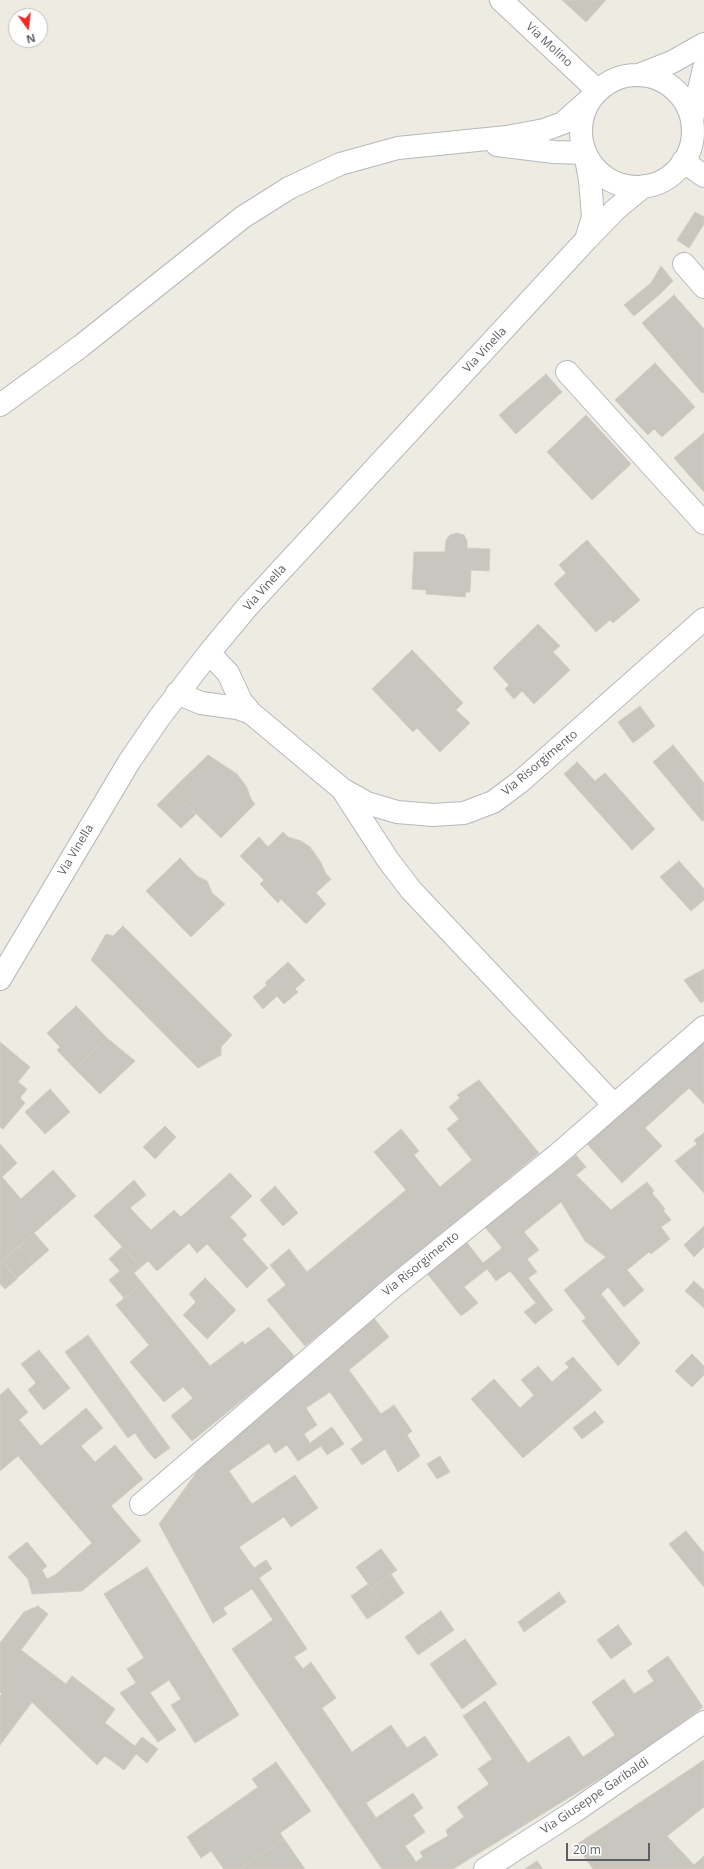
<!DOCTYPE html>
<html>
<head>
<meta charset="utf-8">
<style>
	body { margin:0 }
	#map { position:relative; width:704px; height:1869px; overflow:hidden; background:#eeebe2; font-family:"Open Sans",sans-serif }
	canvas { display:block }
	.north { position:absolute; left:8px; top:8px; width:40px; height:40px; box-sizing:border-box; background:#fff; border:1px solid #bdbfc1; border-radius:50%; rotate:165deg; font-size:11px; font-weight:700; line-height:16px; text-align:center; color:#5a5f64 }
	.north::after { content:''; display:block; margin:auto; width:14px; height:18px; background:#f42822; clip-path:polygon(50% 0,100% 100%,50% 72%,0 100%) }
	.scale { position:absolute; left:566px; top:1843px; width:84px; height:18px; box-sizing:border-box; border:2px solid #5a5f64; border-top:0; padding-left:5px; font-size:12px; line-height:14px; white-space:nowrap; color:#5a5f64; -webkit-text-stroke:3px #fff; paint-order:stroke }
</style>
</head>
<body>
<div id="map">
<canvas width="704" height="1869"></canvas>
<div class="north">N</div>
<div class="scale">20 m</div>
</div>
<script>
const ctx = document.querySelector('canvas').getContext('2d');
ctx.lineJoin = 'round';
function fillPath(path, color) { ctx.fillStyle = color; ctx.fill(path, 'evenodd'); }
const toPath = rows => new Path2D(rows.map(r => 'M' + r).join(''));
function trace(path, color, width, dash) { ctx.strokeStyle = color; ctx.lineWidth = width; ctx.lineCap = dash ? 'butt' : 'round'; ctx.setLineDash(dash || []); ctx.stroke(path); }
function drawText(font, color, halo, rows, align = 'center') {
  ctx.font = font + ' "Open Sans",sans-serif'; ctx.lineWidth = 3; ctx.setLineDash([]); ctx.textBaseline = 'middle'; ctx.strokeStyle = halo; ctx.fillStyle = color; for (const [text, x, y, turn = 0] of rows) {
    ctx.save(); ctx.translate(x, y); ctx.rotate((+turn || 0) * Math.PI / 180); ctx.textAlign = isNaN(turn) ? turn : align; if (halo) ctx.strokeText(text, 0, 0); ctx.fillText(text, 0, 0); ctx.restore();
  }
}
const building = toPath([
	[562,0,606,0,586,22,562,0],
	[695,212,704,217,704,224,689,248,677,240,695,212],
	[661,266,673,281,660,294,651,283,661,266],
	[651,283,660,294,634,316,624,305,651,283],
	[674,295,704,329,704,392,702,393,642,323,674,295],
	[655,363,695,407,662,437,654,429,648,435,615,400,655,363],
	[546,374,562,392,516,434,499,415,546,374],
	[586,415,631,464,592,500,547,452,586,415],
	[704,433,704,492,674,458,704,433],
	[457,533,464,535,467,541,467,548,490,549,489,571,471,570,470,592,466,592,465,597,426,594,426,590,412,589,414,552,445,552,446,540,450,535,457,533],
	[587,540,640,600,613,623,610,620,596,632,554,584,566,573,559,565,587,540],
	[538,624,560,646,553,652,570,670,534,704,522,691,514,699,505,689,509,685,493,668,538,624],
	[412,650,463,703,456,710,470,723,440,752,417,728,413,732,372,689,412,650],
	[640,706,655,726,633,743,618,722,640,706],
	[673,745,704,783,704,820,702,821,653,762,673,745],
	[208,755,237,774,246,786,251,799,255,804,221,838,172,790,208,755],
	[577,762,595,781,605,773,655,829,632,850,564,774,577,762],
	[172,790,196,814,181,828,157,805,172,790],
	[283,832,288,837,301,841,310,847,320,861,326,874,331,879,316,893,326,904,306,924,281,899,278,903,260,884,264,880,240,856,259,837,268,847,283,832],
	[180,858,197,876,207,881,212,893,225,904,191,937,146,891,180,858],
	[679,861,704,889,704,900,691,911,660,877,679,861],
	[123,926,232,1035,221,1047,221,1055,198,1068,91,960,106,934,113,936,123,926],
	[288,962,305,980,295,989,298,992,284,1004,265,983,288,962],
	[704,969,704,1001,701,1003,684,980,704,969],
	[267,985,277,996,263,1009,253,997,267,985],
	[76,1006,107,1038,75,1069,57,1050,60,1047,47,1033,76,1006],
	[704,1036,704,1104,689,1088,645,1128,662,1146,622,1183,587,1144,704,1036],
	[107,1038,135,1061,100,1094,75,1069,107,1038],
	[0,1042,30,1067,18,1082,27,1089,20,1098,25,1103,3,1129,0,1127,0,1042],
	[479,1080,539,1153,305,1346,267,1300,286,1285,270,1265,289,1249,307,1272,406,1190,374,1152,401,1129,419,1151,414,1155,440,1187,472,1160,447,1129,459,1119,449,1107,460,1098,457,1095,479,1080],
	[50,1089,70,1112,45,1134,25,1112,50,1089],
	[165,1126,176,1137,155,1159,143,1147,165,1126],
	[704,1133,704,1193,675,1161,697,1144,694,1140,704,1133],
	[0,1144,17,1163,2,1177,21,1199,53,1170,76,1196,0,1263,0,1144],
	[576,1155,586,1167,576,1175,611,1210,647,1182,654,1191,652,1193,665,1209,663,1210,671,1220,661,1227,670,1239,651,1254,649,1252,627,1270,644,1290,624,1307,608,1287,601,1294,640,1343,618,1366,582,1321,586,1318,564,1290,606,1257,585,1241,561,1202,524,1232,539,1250,527,1259,537,1272,528,1278,553,1310,535,1324,524,1312,536,1303,510,1271,496,1281,487,1269,464,1287,478,1303,461,1316,426,1272,465,1240,483,1263,502,1248,485,1227,576,1155],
	[230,1173,252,1196,230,1217,247,1235,242,1239,268,1268,247,1288,207,1244,197,1253,189,1243,157,1271,148,1261,141,1267,94,1216,134,1180,146,1195,130,1208,151,1230,174,1210,181,1217,230,1173],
	[275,1186,298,1213,283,1226,260,1200,275,1186],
	[704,1226,704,1247,694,1257,684,1245,704,1226],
	[34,1233,49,1250,34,1263,19,1246,34,1233],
	[19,1246,34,1263,17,1278,2,1261,19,1246],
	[122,1247,141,1267,134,1273,142,1283,124,1298,109,1280,120,1271,109,1259,122,1247],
	[2,1261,17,1279,5,1289,0,1284,0,1263,2,1261],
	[205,1278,236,1310,207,1339,183,1315,196,1302,189,1294,205,1278],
	[694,1281,704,1290,704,1308,685,1291,694,1281],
	[142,1283,210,1366,243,1341,244,1345,269,1327,295,1357,192,1441,171,1416,193,1398,183,1387,164,1402,130,1362,149,1345,116,1305,142,1283],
	[373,1317,389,1337,349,1370,381,1414,394,1405,412,1431,407,1435,420,1456,398,1472,385,1449,362,1465,351,1449,363,1440,330,1392,306,1408,317,1425,304,1434,310,1443,332,1427,344,1444,327,1455,321,1446,298,1461,287,1445,275,1453,269,1443,229,1471,252,1504,295,1475,318,1508,291,1527,284,1517,239,1547,254,1568,266,1560,272,1569,259,1578,307,1649,294,1657,303,1669,311,1662,336,1698,322,1708,352,1752,391,1725,407,1748,425,1736,438,1755,366,1803,376,1818,413,1793,423,1808,413,1815,425,1832,405,1846,416,1862,423,1857,420,1852,448,1836,446,1830,464,1817,457,1807,489,1784,478,1769,492,1759,463,1716,485,1701,528,1763,569,1736,583,1757,615,1735,592,1702,624,1679,634,1694,654,1681,647,1671,668,1656,703,1707,630,1760,453,1869,382,1869,232,1649,273,1620,252,1589,223,1608,227,1614,213,1623,159,1524,210,1454,373,1317],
	[88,1335,170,1448,155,1459,146,1449,135,1433,128,1438,65,1352,88,1335],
	[39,1350,70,1388,44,1410,28,1390,36,1383,21,1364,39,1350],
	[692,1354,704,1366,704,1375,692,1387,675,1371,692,1354],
	[573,1357,602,1390,523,1458,471,1399,494,1379,520,1408,534,1395,521,1380,538,1366,552,1382,569,1367,565,1363,573,1357],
	[8,1388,28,1412,19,1420,41,1446,86,1408,103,1428,81,1446,95,1462,115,1445,143,1479,111,1506,141,1541,82,1591,32,1594,28,1579,8,1557,27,1542,47,1566,42,1570,47,1579,55,1575,92,1543,18,1456,0,1471,0,1395,8,1388],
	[595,1411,604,1422,582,1439,573,1428,595,1411],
	[440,1456,450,1472,437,1479,427,1464,440,1456],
	[686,1531,704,1553,704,1587,669,1544,686,1531],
	[381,1549,397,1570,371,1588,356,1567,381,1549],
	[147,1567,239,1715,195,1743,171,1705,181,1699,169,1680,150,1693,176,1730,158,1742,120,1693,136,1683,127,1669,144,1658,104,1594,147,1567],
	[391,1574,404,1593,385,1607,371,1588,391,1574],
	[368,1584,385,1607,367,1619,351,1596,368,1584],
	[559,1592,566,1602,524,1632,518,1622,559,1592],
	[38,1606,48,1614,21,1650,66,1684,72,1676,115,1709,105,1723,135,1746,142,1737,158,1749,147,1763,136,1754,124,1770,105,1756,97,1765,32,1702,0,1745,0,1696,2,1694,0,1692,0,1643,24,1612,38,1606],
	[441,1611,454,1630,434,1644,421,1625,441,1611],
	[421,1625,434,1644,418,1655,405,1637,421,1625],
	[618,1625,632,1644,611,1659,597,1640,618,1625],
	[465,1639,497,1684,462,1709,430,1664,465,1639],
	[704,1760,704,1807,667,1836,694,1865,704,1856,704,1869,593,1869,576,1845,704,1760],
	[276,1762,311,1811,280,1833,284,1839,239,1869,224,1869,211,1851,201,1858,187,1837,258,1787,252,1779,276,1762],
	[284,1839,305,1869,239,1869,284,1839],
	[537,1861,543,1869,525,1869,537,1861]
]);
fillPath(building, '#c9c5bf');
trace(building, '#d3ccc0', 1);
const minor = toPath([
	[501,0,598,91],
	[639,75,672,62,704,44],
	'581 131a56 56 0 1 1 112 0a56 56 0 1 1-112 0Z',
	[692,120,704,68],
	[497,145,554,152,585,153,590,180,593,217,586,240],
	[683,161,704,176],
	[684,264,704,287],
	[567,372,704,523],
	[0,405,81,346,243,217,289,188,340,164,398,148,507,137,544,130,563,123,590,99],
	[209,653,228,673,241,701,251,713,342,789,367,803,397,812,433,815,464,813,493,802,520,782,704,619],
	[177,693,201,703,237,708,251,713],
	[344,792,388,860,411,890,614,1105],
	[0,979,129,762,159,718,209,653,248,606,586,240,616,209,644,186],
	[141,1504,392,1288,557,1155,704,1027]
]);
const tertiary = toPath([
	[485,1869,575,1811,704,1722]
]);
trace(minor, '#b5b9bd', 24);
trace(tertiary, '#b5b9bd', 24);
trace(minor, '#fff', 22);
trace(tertiary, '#fff', 22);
drawText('12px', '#5a5f64', '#fff', [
	["Via Molino",549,45,43],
	["Via Vinella",485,350,-47],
	["Via Vinella",265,588,-48],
	["Via Risorgimento",540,763,-40],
	["Via Vinella",76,850,-59],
	["Via Risorgimento",421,1264,-39],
	["Via Giuseppe Garibaldi",595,1796,-34]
]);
</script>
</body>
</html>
